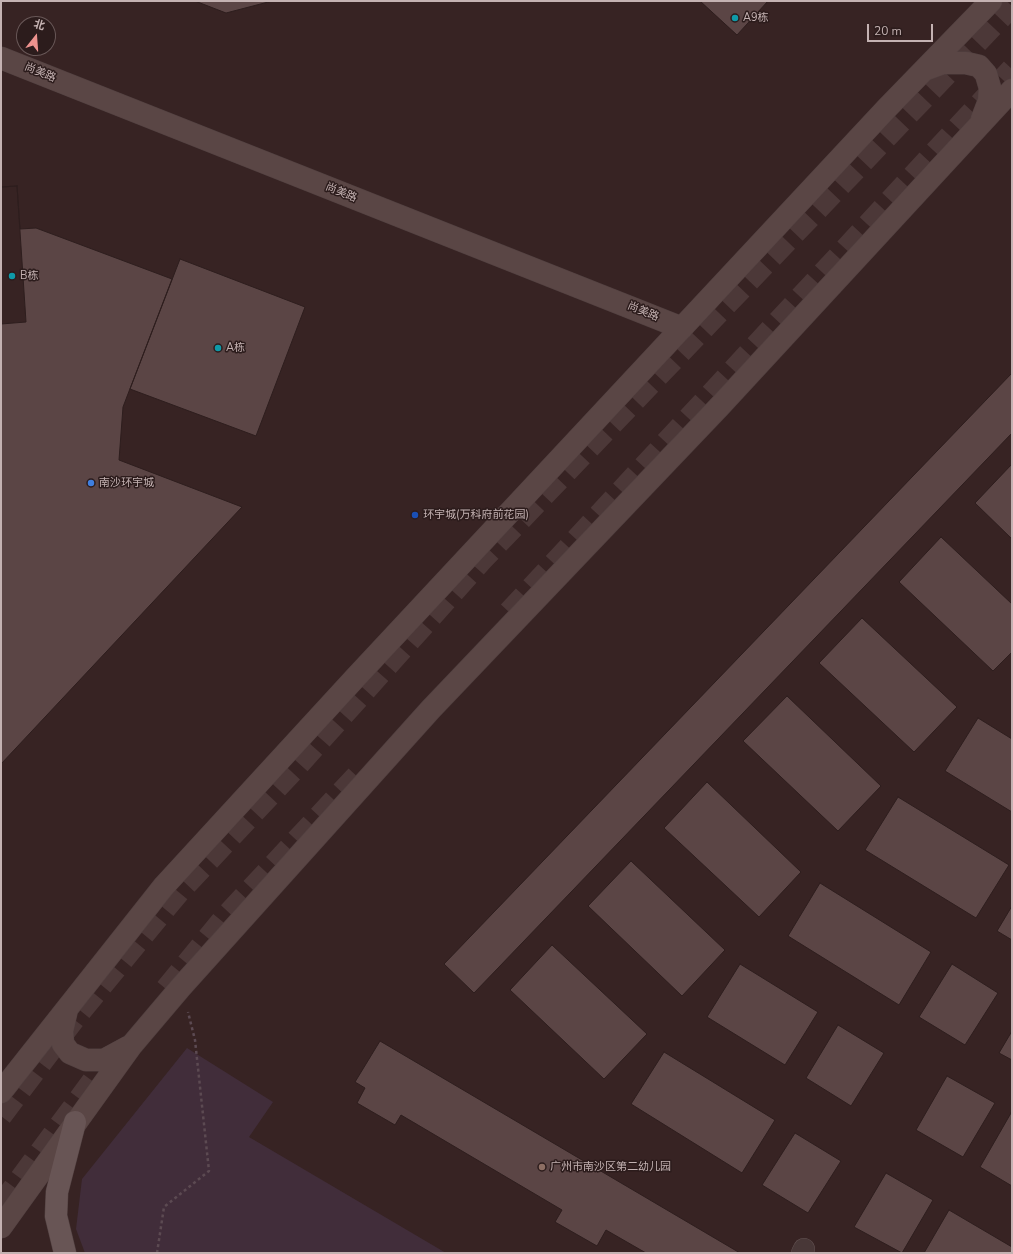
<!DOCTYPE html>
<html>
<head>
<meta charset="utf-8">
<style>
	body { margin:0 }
	#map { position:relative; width:1013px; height:1254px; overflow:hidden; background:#372323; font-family:"Nunito Sans","Noto Sans SC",sans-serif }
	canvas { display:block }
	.frame { position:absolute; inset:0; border:2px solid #c4b2b2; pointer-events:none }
	.north { position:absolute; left:16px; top:16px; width:40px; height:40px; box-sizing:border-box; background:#2c1c1c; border:1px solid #695858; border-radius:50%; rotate:17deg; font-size:11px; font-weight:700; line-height:16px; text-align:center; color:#c4b2b2 }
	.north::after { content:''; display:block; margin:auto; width:14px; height:18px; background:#ed928e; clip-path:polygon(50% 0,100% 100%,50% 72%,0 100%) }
	.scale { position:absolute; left:867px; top:24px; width:66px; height:18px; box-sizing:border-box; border:2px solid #c4b2b2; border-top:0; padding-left:5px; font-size:12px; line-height:14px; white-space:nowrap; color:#c4b2b2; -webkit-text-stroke:3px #2c1c1c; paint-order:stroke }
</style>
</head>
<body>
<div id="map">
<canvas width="1013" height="1254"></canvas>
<div class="frame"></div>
<div class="north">北</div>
<div class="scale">20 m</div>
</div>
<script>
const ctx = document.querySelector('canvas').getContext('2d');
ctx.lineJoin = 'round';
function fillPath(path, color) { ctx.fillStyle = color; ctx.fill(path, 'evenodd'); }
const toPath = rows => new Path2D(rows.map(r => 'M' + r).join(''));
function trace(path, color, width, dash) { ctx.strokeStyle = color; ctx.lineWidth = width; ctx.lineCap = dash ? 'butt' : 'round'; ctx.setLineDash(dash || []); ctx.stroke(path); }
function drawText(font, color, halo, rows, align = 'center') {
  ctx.font = font + ' "Nunito Sans","Noto Sans SC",sans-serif'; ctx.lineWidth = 3; ctx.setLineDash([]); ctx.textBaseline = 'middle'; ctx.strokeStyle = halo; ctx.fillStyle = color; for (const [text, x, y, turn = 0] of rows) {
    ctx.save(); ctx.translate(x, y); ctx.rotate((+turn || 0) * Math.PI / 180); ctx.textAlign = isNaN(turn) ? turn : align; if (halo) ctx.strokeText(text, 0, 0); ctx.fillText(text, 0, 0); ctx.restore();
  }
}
fillPath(toPath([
	[187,1048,273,1102,249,1137,446,1253,85,1253,76,1229,82,1179]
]), '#412d3a');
const building = toPath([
	[195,1,272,1,226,13,195,1],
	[700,1,768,1,737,35,700,1],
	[17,186,20,229,36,228,172,279,123,407,119,460,242,507,1,764,1,187,17,186],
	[17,186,26,322,1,324,1,187,17,186],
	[180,259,305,307,256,436,130,389,180,259],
	[1012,373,1012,433,474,993,444,964,1012,373],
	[1012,464,1012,539,975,503,1012,464],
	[941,537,1012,604,1012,652,993,671,899,582,941,537],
	[862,618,957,707,914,752,819,663,862,618],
	[787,696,881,786,838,831,743,741,787,696],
	[978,718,1012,739,1012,812,945,771,978,718],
	[707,782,801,872,759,917,664,828,707,782],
	[898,797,1009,865,976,918,865,850,898,797],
	[631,861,725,950,682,996,588,906,631,861],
	[820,883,931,952,899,1005,788,936,820,883],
	[1012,906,1012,940,997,931,1012,906],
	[552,945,647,1034,604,1079,510,990,552,945],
	[740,964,818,1012,785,1065,707,1017,740,964],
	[952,964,998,993,965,1045,919,1017,952,964],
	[838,1025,884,1053,851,1106,806,1078,838,1025],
	[1012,1031,1012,1060,999,1053,1012,1031],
	[380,1041,740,1253,646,1253,606,1230,597,1246,555,1222,562,1210,401,1115,395,1125,357,1103,365,1088,355,1082,380,1041],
	[664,1052,775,1120,742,1173,631,1104,664,1052],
	[947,1076,995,1103,963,1157,916,1130,947,1076],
	[1011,1113,1012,1114,1012,1186,980,1167,1011,1113],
	[795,1133,841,1161,808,1213,762,1185,795,1133],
	[886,1173,933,1200,902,1253,854,1227,886,1173],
	[949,1210,1012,1247,1012,1253,924,1253,949,1210]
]);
fillPath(building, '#5b4545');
trace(building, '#2e1e1e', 1);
trace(toPath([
	[509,612,1012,69],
	[166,989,225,917,364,768],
	[1,1116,75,1018,179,892,292,772,483,559,1012,6],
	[1,1205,103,1067]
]), '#4c3838', 22, [22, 11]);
const street = toPath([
	[802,1253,804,1249]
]);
const secondary = toPath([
	[1,58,682,328],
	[924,70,943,63,966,63,979,66,986,74,990,88,989,101,982,119],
	[67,1009,62,1031,63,1044,70,1053,86,1060,104,1060,128,1047],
	[1,1092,164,886,356,677,887,108,991,1],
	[1,1227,131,1046,181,987,431,709,719,407,1012,90]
]);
const primary = toPath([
	[65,1253,56,1216,57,1192,75,1122]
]);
trace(street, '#625252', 22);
trace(secondary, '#514040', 23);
trace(primary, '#514040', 23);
trace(toPath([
	[157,1253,164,1207,209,1171,195,1040,188,1012]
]), '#5c4a52', 2.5, [3, 3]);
trace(street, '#483737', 21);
trace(secondary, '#5a4645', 22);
trace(primary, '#685555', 22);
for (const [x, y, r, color] of [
	[735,18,4,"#0f9aa8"],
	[12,276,4,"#0f9aa8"],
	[218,348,4,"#0f9aa8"],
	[91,483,4,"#3f7fe0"],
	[415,515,4,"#1a4fb4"],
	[542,1167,4,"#8d6e63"]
]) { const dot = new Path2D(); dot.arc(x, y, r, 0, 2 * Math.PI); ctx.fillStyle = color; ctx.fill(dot); trace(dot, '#2c1c1c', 1.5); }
drawText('11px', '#c4b2b2', '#2c1c1c', [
	["A9栋",743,18],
	["B栋",20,276],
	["A栋",226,348],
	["南沙环宇城",99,483],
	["环宇城(万科府前花园)",423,515],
	["广州市南沙区第二幼儿园",550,1167]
], 'left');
drawText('11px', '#c4b2b2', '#2c1c1c', [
	["尚美路",40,73,22],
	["尚美路",341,193,22],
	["尚美路",643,312,22]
]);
</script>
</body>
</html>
